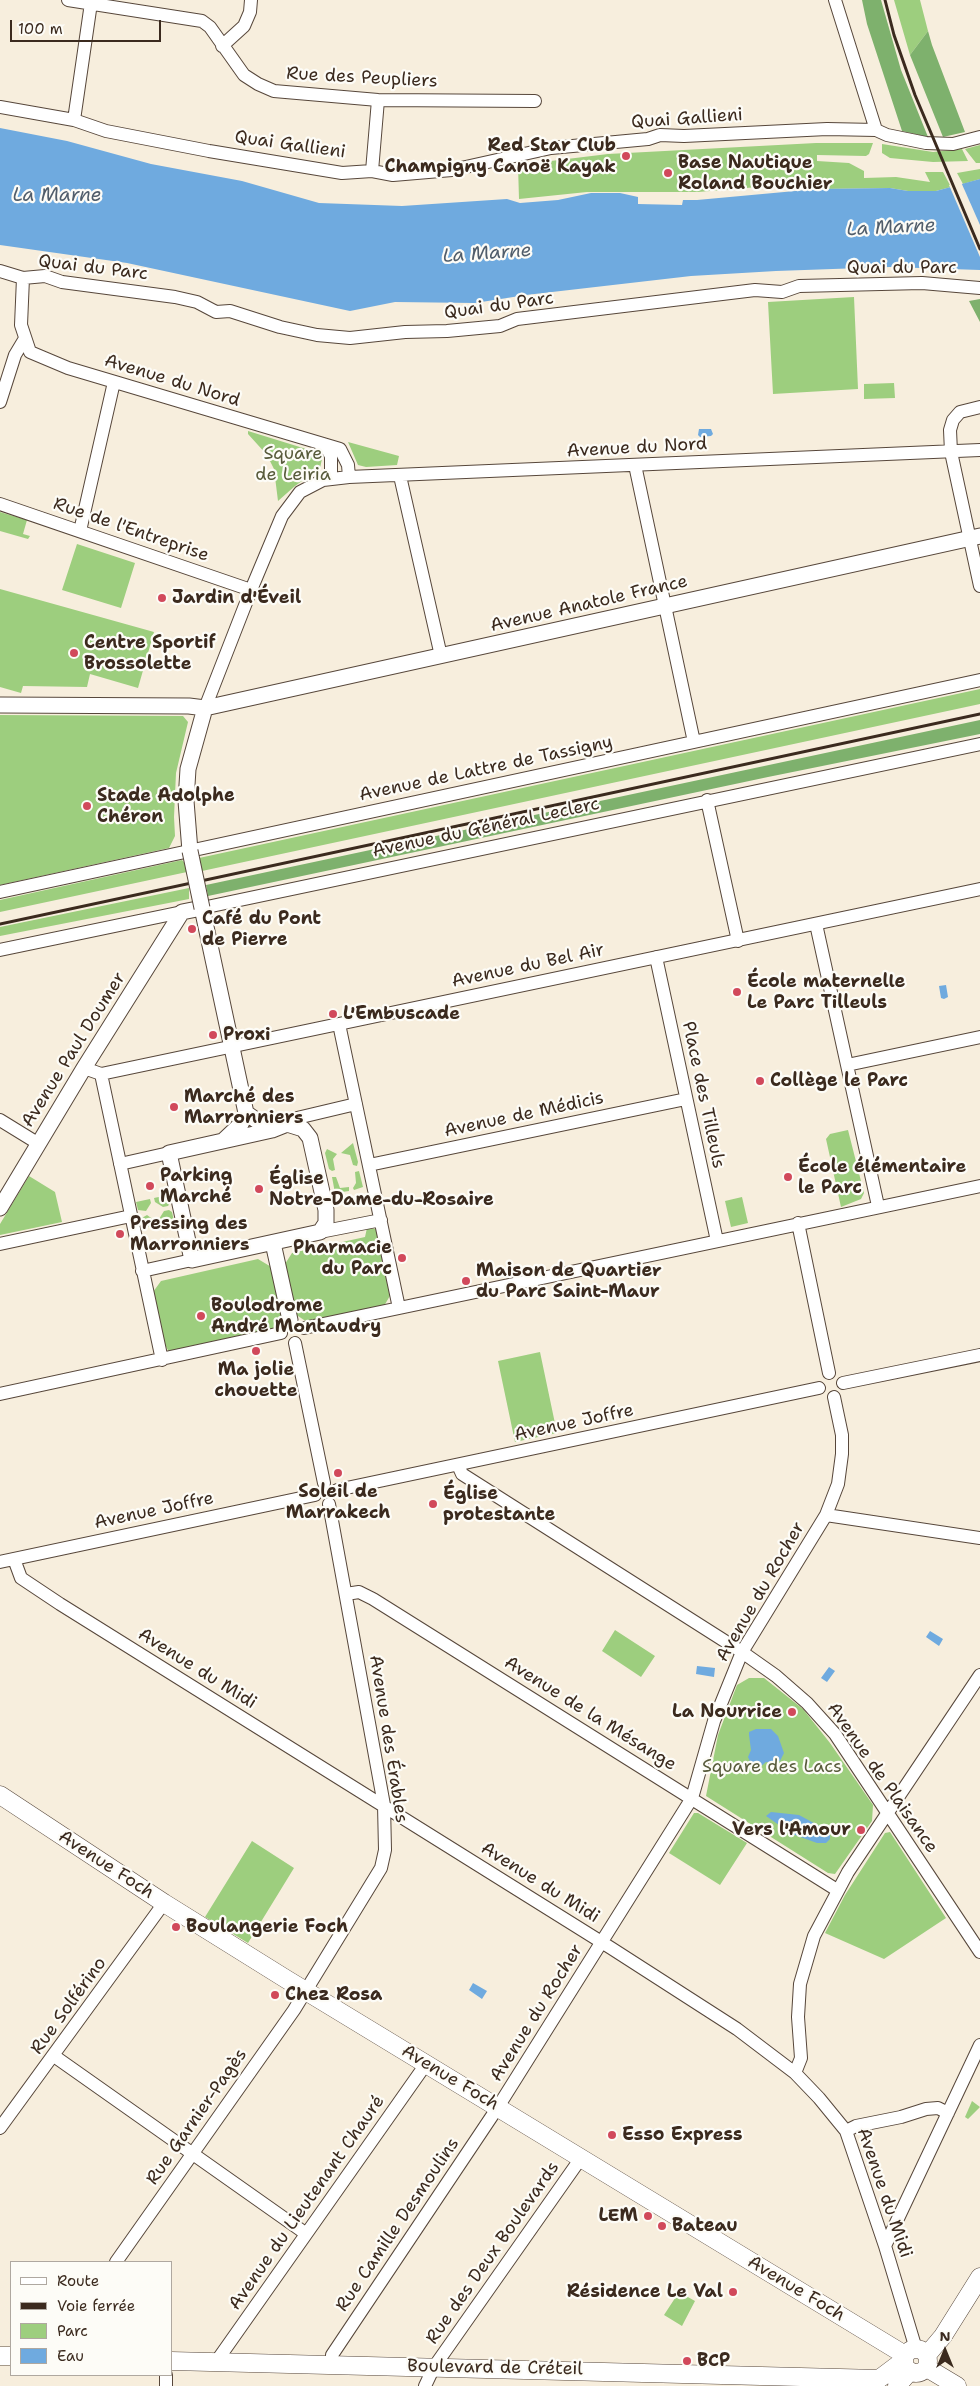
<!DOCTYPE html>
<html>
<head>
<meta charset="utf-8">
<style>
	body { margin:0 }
	#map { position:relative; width:980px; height:2386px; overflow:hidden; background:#f7eedd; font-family:"Shantell Sans",sans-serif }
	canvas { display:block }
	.legend { position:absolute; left:10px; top:2261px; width:162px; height:115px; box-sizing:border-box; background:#fdfcf7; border:1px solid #afa8a0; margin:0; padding:6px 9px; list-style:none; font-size:15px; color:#3b2a1e }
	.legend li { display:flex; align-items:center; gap:10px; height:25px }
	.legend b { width:25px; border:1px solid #afa8a0 }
	.north { position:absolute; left:920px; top:2326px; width:50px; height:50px; -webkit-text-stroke:4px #fdfcf7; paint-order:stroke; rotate:0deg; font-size:14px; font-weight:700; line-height:20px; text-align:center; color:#3b2a1e }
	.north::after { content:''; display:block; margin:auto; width:18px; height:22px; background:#3b2a1e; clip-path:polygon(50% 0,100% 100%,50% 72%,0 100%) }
	.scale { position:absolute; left:10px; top:20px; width:151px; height:22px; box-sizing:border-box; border:2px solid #3b2a1e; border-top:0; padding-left:6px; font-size:15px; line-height:18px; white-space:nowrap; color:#3b2a1e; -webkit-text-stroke:4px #fdfcf7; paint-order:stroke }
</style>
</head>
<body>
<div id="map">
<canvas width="980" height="2386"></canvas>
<ul class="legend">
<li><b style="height:6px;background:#fff"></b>Route</li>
<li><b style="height:6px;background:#3b2a1e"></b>Voie ferrée</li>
<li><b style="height:14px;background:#9dce7e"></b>Parc</li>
<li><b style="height:14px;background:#6faadf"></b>Eau</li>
</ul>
<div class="north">N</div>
<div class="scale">100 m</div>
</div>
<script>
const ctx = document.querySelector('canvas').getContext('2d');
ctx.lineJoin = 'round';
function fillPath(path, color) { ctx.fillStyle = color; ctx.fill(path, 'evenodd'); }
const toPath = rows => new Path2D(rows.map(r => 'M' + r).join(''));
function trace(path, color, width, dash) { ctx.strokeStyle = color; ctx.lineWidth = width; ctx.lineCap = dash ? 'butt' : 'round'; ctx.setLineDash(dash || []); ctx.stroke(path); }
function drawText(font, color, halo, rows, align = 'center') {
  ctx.font = font + ' "Shantell Sans",sans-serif'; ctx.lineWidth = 4.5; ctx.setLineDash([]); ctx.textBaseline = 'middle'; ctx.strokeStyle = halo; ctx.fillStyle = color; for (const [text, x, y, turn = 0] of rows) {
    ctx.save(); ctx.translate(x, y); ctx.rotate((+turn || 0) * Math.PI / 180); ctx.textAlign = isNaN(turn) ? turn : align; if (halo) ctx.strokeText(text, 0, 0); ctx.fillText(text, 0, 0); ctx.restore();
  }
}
fillPath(toPath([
	[894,0,920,0,928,31,910,55],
	[816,143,873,143,869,154,866,156,817,155,817,161,849,163,864,171,864,178,896,177,930,182,925,172,943,172,951,187,936,191,908,191,890,188,821,189,818,182,698,192,587,192,519,199,518,165,608,154],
	[882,144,933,152,962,149,968,161,933,162,890,158,882,153],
	[980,145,980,163,976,163,965,149],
	[980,169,980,179,963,184,957,173],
	[854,297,858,389,773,394,768,302],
	[894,383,895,398,864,399,864,384],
	[248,431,316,452,321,455,322,459,320,468,295,486,278,501,274,469,267,455,248,434],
	[348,442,399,456,397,465,366,467,358,465],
	[0,512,27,520,23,534,30,536,28,539,0,531],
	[77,544,135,563,121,608,62,590],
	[0,589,154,632,138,688,90,674,87,687,23,686,21,693,0,687],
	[980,689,980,704,202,871,199,858],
	[0,715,183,716,188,722,176,773,174,817,175,836,169,848,0,885],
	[182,860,185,863,187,872,0,912,0,900],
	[189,888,189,899,0,936,0,927],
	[848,1130,864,1193,861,1199,841,1207,826,1139,830,1134],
	[353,1143,358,1162,357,1166,353,1165,350,1155,341,1153],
	[327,1149,337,1154,333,1159,335,1170,332,1171,329,1169,325,1153],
	[359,1171,363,1187,354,1190,353,1188,356,1183,355,1172],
	[29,1176,55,1192,62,1222,0,1235,0,1224],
	[332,1177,336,1177,340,1188,349,1187,349,1191,335,1193],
	[168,1195,170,1203,168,1206,163,1207,155,1202,154,1198],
	[742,1197,748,1223,731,1227,725,1201],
	[150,1199,151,1203,146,1211,138,1210,136,1202],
	[169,1210,172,1212,174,1221,160,1224,159,1219,164,1211],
	[147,1215,154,1220,155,1225,142,1228,140,1219],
	[367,1228,377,1229,391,1294,384,1306,307,1322,295,1314,285,1264,292,1253,365,1237],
	[258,1259,273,1268,283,1316,274,1329,169,1352,165,1345,153,1292,161,1281],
	[540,1352,557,1433,515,1442,498,1361],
	[615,1630,655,1656,641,1677,602,1651],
	[749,1678,764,1678,803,1709,830,1743,873,1805,872,1821,835,1874,828,1873,706,1796,718,1735,737,1685],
	[694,1813,698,1813,747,1843,720,1885,669,1853],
	[890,1832,946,1918,884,1959,825,1933,845,1895,885,1833],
	[252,1841,294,1868,248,1943,205,1917],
	[972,2101,980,2107,968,2119,965,2117],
	[679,2292,695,2301,682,2326,664,2315]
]), '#9dce7e');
fillPath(toPath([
	[862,0,881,0,901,70,928,137,902,131,867,24],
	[928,31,932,45,965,132,943,137,910,55],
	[980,299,980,322,969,301],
	[980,720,980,734,768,777,208,896,206,885]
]), '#7eb16d');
fillPath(toPath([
	[0,128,67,141,151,164,242,181,319,203,402,206,507,199,520,203,558,200,591,193,620,193,638,197,638,204,682,205,683,200,697,200,817,189,890,188,908,191,936,191,980,179,980,270,890,267,776,271,691,276,526,295,475,303,395,302,350,311,127,263,0,245],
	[699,429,711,429,713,434,711,436,700,437,698,435],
	[946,985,948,997,944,999,941,998,939,986],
	[930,1631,943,1639,939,1646,926,1637],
	[697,1666,715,1668,714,1677,696,1674],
	[829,1667,835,1671,827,1682,821,1678],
	[756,1729,771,1729,778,1736,784,1753,780,1761,772,1763,766,1762,759,1768,752,1766,748,1757,751,1750,749,1735,749,1732],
	[771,1812,799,1815,825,1829,830,1834,830,1839,826,1843,817,1843,792,1834,766,1816],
	[473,1983,487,1991,482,1999,469,1990]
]), '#6faadf');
fillPath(toPath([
	[961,182,980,225,980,257,949,185]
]), '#f7eedd');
const minor = toPath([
	[68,0,202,21,210,27,244,75,258,84,274,91,378,100,535,101],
	[835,0,876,130],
	[222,46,244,26,250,12,251,0],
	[0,107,74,120,106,131,209,151,342,173,372,171,393,175,452,170,551,148,648,139,660,135,684,136,827,129,876,130,887,135,926,143,953,144,980,137],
	[74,120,91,3],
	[372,171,378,100],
	[0,271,23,278,45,276,62,282,175,297,197,302,216,312,230,311,280,327,317,335,350,338,405,332,447,331,500,326,517,319,755,290,782,292,799,286,922,283,980,288],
	[23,278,21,325,30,352,68,368,340,449,348,465,349,477],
	[0,402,15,355,24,340],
	[980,407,960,412,953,420,950,430,951,452,980,586],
	[320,443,327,449,331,456,331,478],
	[635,465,694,742],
	[400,476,441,656],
	[0,504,251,590],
	[80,531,114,382],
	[205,708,251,590,282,516,300,492,323,480,349,477,980,450],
	[707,800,738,941],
	[0,892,980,680],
	[202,908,980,744],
	[816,924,878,1206],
	[0,950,182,912],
	[656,957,717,1241],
	[339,1024,399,1308],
	[847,1065,980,1037],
	[84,1068,101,1074,980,889],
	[101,1074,162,1360],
	[0,1120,39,1144],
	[287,1124,297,1118,356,1104],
	[120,1164,169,1153],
	[369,1165,686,1099],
	[798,1223,829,1373],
	[320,1232,381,1220],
	[0,1244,131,1216],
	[142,1271,192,1260],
	[304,1328,980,1186],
	[295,1343,324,1483],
	[843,1383,980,1355],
	[0,1394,281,1333],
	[458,1465,462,1474,742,1652,776,1676,807,1703,835,1734,980,1952],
	[337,1490,819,1388],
	[826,1515,980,1538],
	[14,1559,21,1578,60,1604,611,1948,737,2029,795,2073,819,2098,846,2131,885,2246,916,2349],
	[0,1562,315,1495],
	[346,1594,359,1592,373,1599,837,1890],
	[54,2056,305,2233],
	[795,2073,801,2058,798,2017,800,1984,814,1936,848,1872,980,1675],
	[0,2128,164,1903],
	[846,2131,856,2126,901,2117,926,2109,938,2108,948,2113],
	[885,2246,980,2045],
	[116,2262,294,2010,381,1868,385,1850,384,1805,329,1504],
	[216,2362,426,2064],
	[332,2365,332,2355,498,2107,692,1798,714,1721,742,1652,826,1515,838,1484,842,1454,842,1435,834,1397],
	[166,2386,166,2375],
	[425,2386,434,2367,581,2158]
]);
const tertiary = toPath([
	[0,705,189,706,205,708,980,536],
	[190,851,186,801,188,769,205,708],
	[246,1113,256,1120,282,1125],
	[287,1124,303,1129,310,1138,326,1210,326,1223,320,1232,192,1260,169,1153,272,1130,287,1124],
	[0,1208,84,1068,182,912,202,908,246,1113,241,1124,223,1141],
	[273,1243,290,1320]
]);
const secondary = toPath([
	[0,1795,164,1903,286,1979,905,2355],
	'904 2361a12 12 0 1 1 24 0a12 12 0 1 1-24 0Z',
	[927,2355,943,2336,980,2277],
	[0,2356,11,2356],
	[171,2361,879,2379,903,2361],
	[927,2368,957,2386],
	[897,2386,910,2371]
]);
trace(minor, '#57473b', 14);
trace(tertiary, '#57473b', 17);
trace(secondary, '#57473b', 19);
trace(minor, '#fff', 12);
trace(tertiary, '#fff', 15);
trace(secondary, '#fff', 18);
trace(toPath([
	[885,0,894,35,915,95,980,249],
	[0,924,980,714]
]), '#3b2a1e', 3);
const tertiaryBridge = toPath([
	[190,851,202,908]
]);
trace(tertiaryBridge, '#57473b', 17, []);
trace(tertiaryBridge, '#fff', 15);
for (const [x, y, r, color] of [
	[626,156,5,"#d1495b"],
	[668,173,5,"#d1495b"],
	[162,598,5,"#d1495b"],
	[74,653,5,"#d1495b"],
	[87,806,5,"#d1495b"],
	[192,929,5,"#d1495b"],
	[737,992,5,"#d1495b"],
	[333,1014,5,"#d1495b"],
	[213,1035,5,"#d1495b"],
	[760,1081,5,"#d1495b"],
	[174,1107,5,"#d1495b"],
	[788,1177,5,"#d1495b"],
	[150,1186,5,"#d1495b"],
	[259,1189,5,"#d1495b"],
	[120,1234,5,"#d1495b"],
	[402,1258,5,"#d1495b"],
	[466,1281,5,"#d1495b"],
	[201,1316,5,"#d1495b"],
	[256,1351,5,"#d1495b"],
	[338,1473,5,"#d1495b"],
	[433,1504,5,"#d1495b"],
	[792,1712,5,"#d1495b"],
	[861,1830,5,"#d1495b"],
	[176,1927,5,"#d1495b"],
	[275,1995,5,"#d1495b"],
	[612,2135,5,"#d1495b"],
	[648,2216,5,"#d1495b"],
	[662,2226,5,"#d1495b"],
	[733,2292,5,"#d1495b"],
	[687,2361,5,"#d1495b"]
]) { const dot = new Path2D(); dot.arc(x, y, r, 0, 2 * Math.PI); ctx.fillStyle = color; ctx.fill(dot); trace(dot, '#fdfcf7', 2); }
drawText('18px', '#3b2a1e', '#fdfcf7', [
	["Rue des Peupliers",362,78,3],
	["Quai Gallieni",687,119,-4],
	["Quai Gallieni",290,145,8],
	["Quai du Parc",93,268,7],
	["Quai du Parc",902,268],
	["Quai du Parc",499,306,-8],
	["Avenue du Nord",172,381,17],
	["Avenue du Nord",637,448,-3],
	["Rue de l'Entreprise",131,530,19],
	["Avenue Anatole France",589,604,-13],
	["Avenue de Lattre de Tassigny",486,769,-12],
	["Avenue du Général Leclerc",486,828,-12],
	["Avenue du Bel Air",528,966,-12],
	["Avenue Paul Doumer",74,1050,-58],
	["Place des Tilleuls",703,1095,78],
	["Avenue de Médicis",524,1115,-12],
	["Avenue Joffre",574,1423,-12],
	["Avenue Joffre",154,1511,-12],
	["Avenue du Rocher",761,1592,-60],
	["Avenue du Midi",197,1669,32],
	["Avenue de la Mésange",590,1714,32],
	["Avenue des Érables",388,1739,81],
	["Avenue de Plaisance",882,1778,55],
	["Avenue Foch",106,1865,33],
	["Avenue du Midi",540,1883,32],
	["Rue Solférino",69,2006,-54],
	["Avenue du Rocher",537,2013,-58],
	["Avenue Foch",450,2078,31],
	["Rue Garnier-Pagès",197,2117,-55],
	["Avenue du Midi",884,2193,71],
	["Avenue du Lieutenant Chauré",307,2203,-55],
	["Rue Camille Desmoulins",398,2225,-56],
	["Rue des Deux Boulevards",493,2253,-55],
	["Avenue Foch",796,2289,31],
	["Boulevard de Créteil",495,2368,1]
]);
drawText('bold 18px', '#3b2a1e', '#fdfcf7', [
	["Red Star Club",616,146,"right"],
	["Champigny Canoë Kayak",616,167,"right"],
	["Base Nautique",678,163],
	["Roland Bouchier",678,184],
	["Jardin d'Éveil",172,598],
	["Centre Sportif",84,643],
	["Brossolette",84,664],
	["Stade Adolphe",97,796],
	["Chéron",97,817],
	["Café du Pont",202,919],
	["de Pierre",202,940],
	["École maternelle",747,982],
	["Le Parc Tilleuls",747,1003],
	["L'Embuscade",343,1014],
	["Proxi",223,1035],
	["Collège le Parc",770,1081],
	["Marché des",184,1097],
	["Marronniers",184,1118],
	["École élémentaire",798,1167],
	["le Parc",798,1188],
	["Parking",160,1176],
	["Marché",160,1197],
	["Église",269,1179],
	["Notre-Dame-du-Rosaire",269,1200],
	["Pressing des",130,1224],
	["Marronniers",130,1245],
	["Pharmacie",392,1248,"right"],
	["du Parc",392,1269,"right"],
	["Maison de Quartier",476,1271],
	["du Parc Saint-Maur",476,1292],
	["Boulodrome",211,1306],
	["André Montaudry",211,1327],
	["Ma jolie",256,1370,"center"],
	["chouette",256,1391,"center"],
	["Soleil de",338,1492,"center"],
	["Marrakech",338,1513,"center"],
	["Église",443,1494],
	["protestante",443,1515],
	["La Nourrice",782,1712,"right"],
	["Vers l'Amour",851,1830,"right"],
	["Boulangerie Foch",186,1927],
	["Chez Rosa",285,1995],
	["Esso Express",622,2135],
	["LEM",638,2216,"right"],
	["Bateau",672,2226],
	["Résidence Le Val",723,2292,"right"],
	["BCP",697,2361]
], 'left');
drawText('18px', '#585b3b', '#fdfcf7', [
	["Square",293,454],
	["de Leiria",293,475],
	["Square des Lacs",772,1767]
]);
drawText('italic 19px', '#505d6b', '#fdfcf7', [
	["La Marne",57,196],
	["La Marne",891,228,-3],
	["La Marne",487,254,-4]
]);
</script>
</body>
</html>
